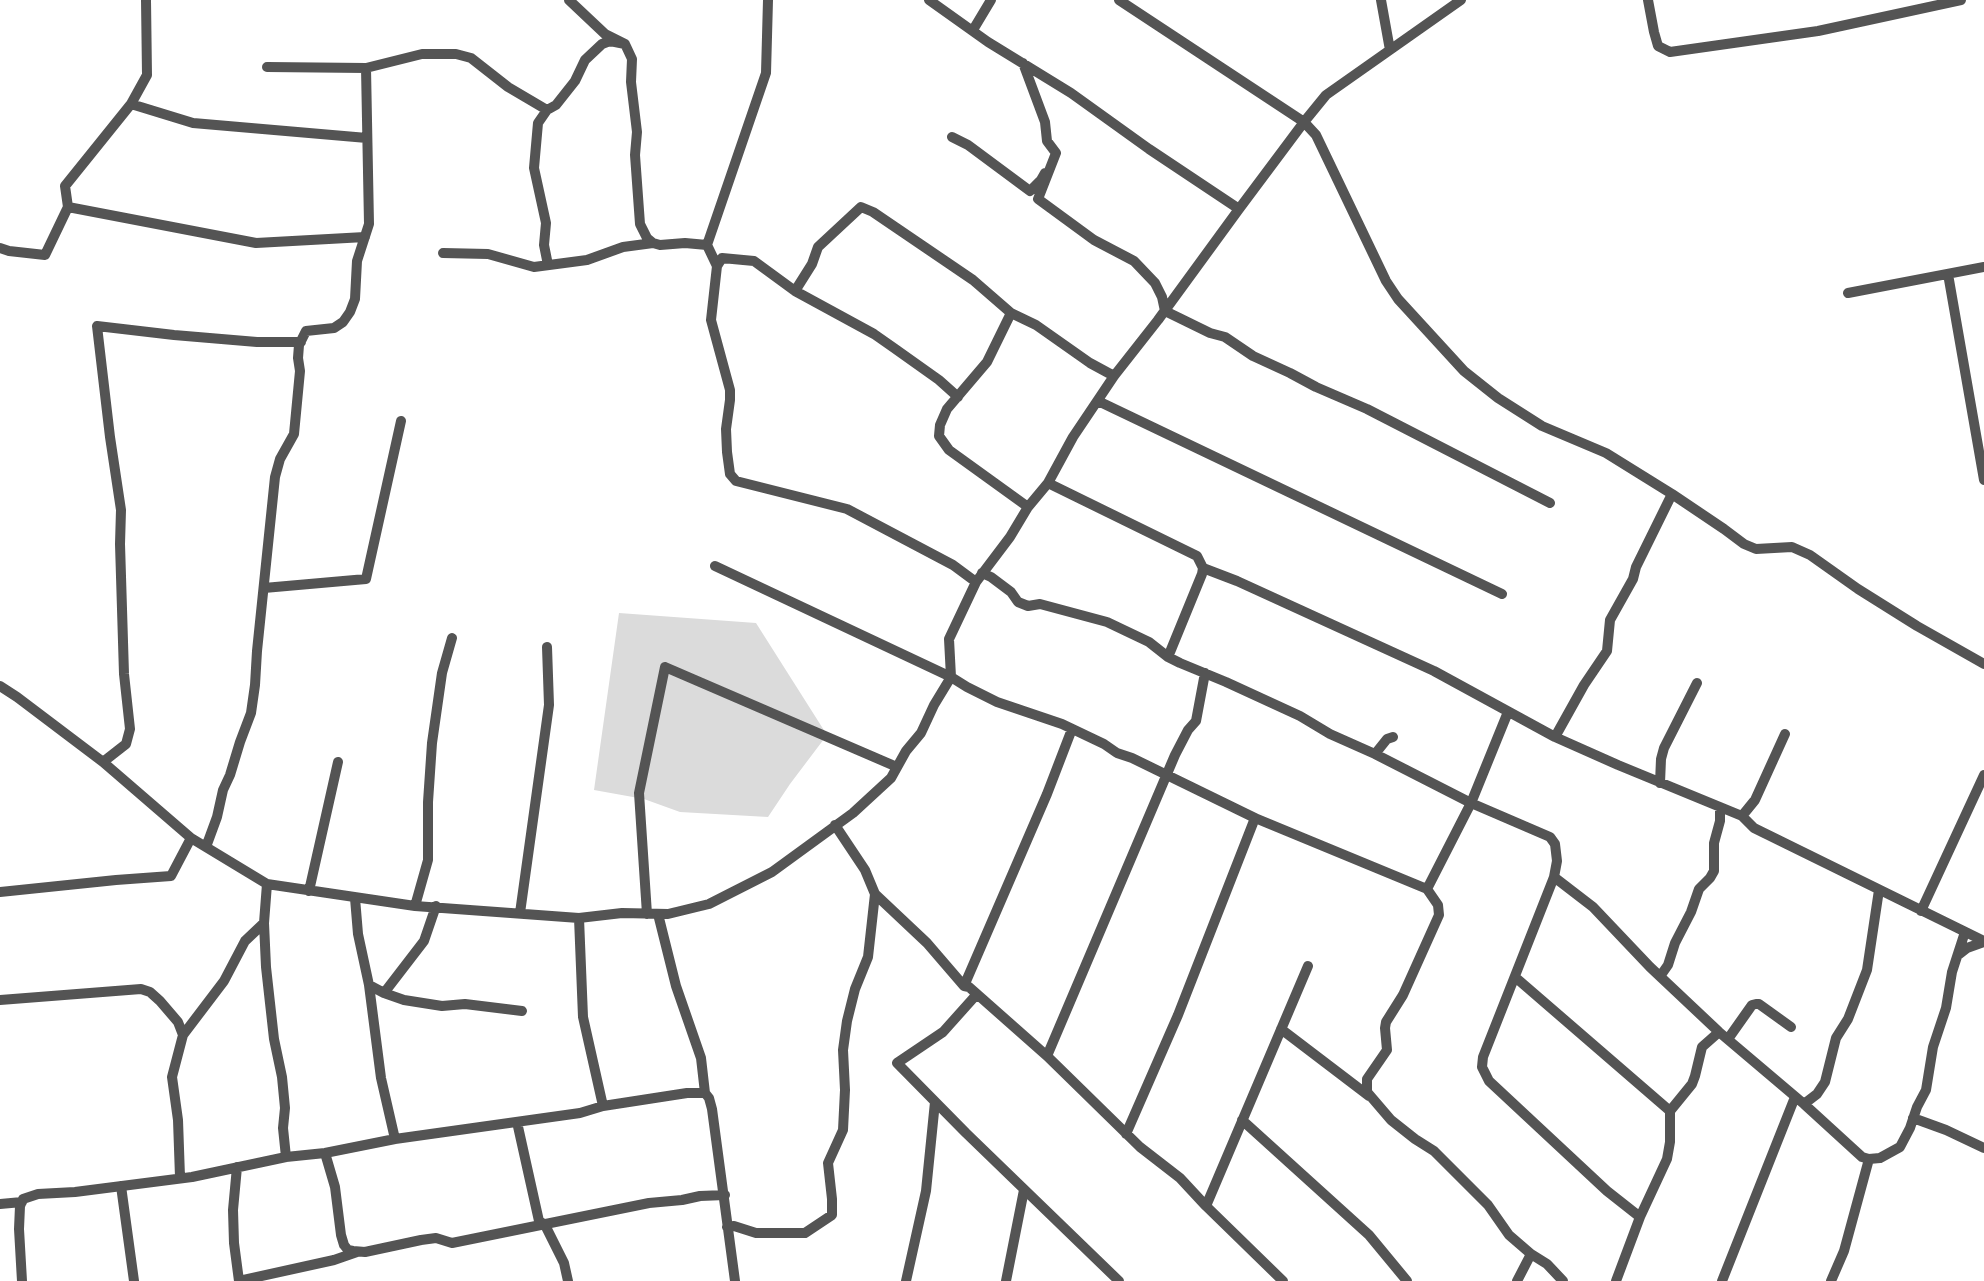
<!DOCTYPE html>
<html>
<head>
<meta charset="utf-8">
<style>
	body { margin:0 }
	canvas { display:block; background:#fff }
</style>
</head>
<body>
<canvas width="1984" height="1281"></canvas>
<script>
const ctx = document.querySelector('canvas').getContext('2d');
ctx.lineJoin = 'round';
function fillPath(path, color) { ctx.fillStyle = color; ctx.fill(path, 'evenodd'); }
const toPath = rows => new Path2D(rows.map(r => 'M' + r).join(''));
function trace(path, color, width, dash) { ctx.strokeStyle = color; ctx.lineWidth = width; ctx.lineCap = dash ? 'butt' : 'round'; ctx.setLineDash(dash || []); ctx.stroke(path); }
fillPath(toPath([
	[619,613,756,623,827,735,790,784,768,817,680,812,644,799,594,790]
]), '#dbdbdb');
trace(toPath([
	[569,0,605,34,625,44,632,59,631,82,637,132,635,155,640,224,647,238,653,243,660,245,685,243,707,245],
	[929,0,988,42,1071,93,1149,149,1239,209],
	[1119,0,1304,122,1316,135,1386,281,1398,299,1464,371,1498,398,1542,426,1606,453,1672,494,1724,529,1744,544,1756,549,1792,547,1810,555,1858,589,1917,626,1984,664],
	[1381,0,1390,50],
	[1648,0,1654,32,1658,46,1670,52,1818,31,1961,0],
	[973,30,991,0],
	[1023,63,1045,122,1047,141,1056,153,1038,199,1094,240,1134,261,1155,283,1162,297,1165,311,1210,333,1225,337,1253,356,1290,373,1316,387,1367,409,1550,503],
	[267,67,366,68,422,54,456,54,471,58,508,87,547,110,556,105,575,81,585,60,602,44,610,41,625,44],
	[131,104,193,123,367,138],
	[547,110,538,123,534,168,546,223,544,245,548,265],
	[952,137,968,145,1030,191,1041,180,1045,173],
	[68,207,256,243,365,237],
	[0,248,9,251,45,255,68,207,65,186,131,104,147,75,146,0],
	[443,253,488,254,534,267,587,260,623,247,653,243],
	[717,266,707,245,766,73,768,0],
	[1948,274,1984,480],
	[795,291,812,264,818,247,861,207,873,212,973,280,1011,313,1036,325,1090,363,1114,376],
	[1848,293,1984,267],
	[1011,313,987,362,947,409,940,425,939,436,949,450,1028,507],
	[958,397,939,380,894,348,874,334,795,291,754,261,722,258,717,266,711,320,730,390,730,400,726,429,727,452,730,474,736,481,847,509,953,565,976,582],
	[1098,401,1502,594],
	[1048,483,1197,556,1203,568,1202,574,1168,657],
	[715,566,951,677,967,687,997,702,1062,724,1104,744,1117,753,1132,758,1255,818,1427,889,1438,905,1439,915,1403,995,1386,1022,1385,1028,1387,1050,1367,1079,1367,1092,1391,1120,1415,1139,1434,1151,1488,1205,1509,1235,1531,1254,1547,1264,1563,1281],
	[1203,568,1237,581,1434,671,1555,737,1618,765,1742,816,1755,800,1785,734],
	[982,573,991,577,1011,592,1018,602,1028,606,1040,604,1107,622,1149,642,1168,657,1180,663,1226,682,1300,716,1330,734,1375,754,1387,739,1393,737],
	[264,588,366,579,401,421],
	[0,686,17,697,103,762,191,838,267,884,415,906,579,918,622,913,668,914,709,904,772,872,853,813,891,778,906,751,921,733,934,705,951,677,949,639,976,582,1010,537,1028,507,1048,483,1073,437,1114,376,1158,320,1239,209,1304,122,1326,95,1461,0],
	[1508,712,1471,803,1550,837,1555,844,1557,861,1554,877,1483,1057,1482,1067,1489,1081,1607,1191,1640,1217],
	[1555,737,1584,685,1607,651,1610,620,1633,579,1636,567,1672,494],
	[1375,754,1471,803,1427,889],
	[103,762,126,744,130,729,124,674,120,544,121,510,110,437,97,326,174,335,257,342,301,342],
	[1660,783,1661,759,1664,748,1697,683],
	[1742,816,1754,828,1984,941],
	[835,825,865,870,875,894,927,943,964,986,969,987,1047,1056,1140,1147,1180,1178,1206,1206,1283,1281],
	[206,847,217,817,223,790,230,775,240,742,251,713,255,685,257,651,275,477,280,459,294,434,300,371,298,358,299,345,306,331,334,328,343,322,350,312,355,299,357,261,369,224,366,68],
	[1554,877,1593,907,1650,967,1719,1032,1804,1104,1862,1157,1869,1159,1880,1158,1900,1147,1910,1128,1917,1107,1926,1090,1933,1047,1946,1008,1952,972,1965,932],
	[267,884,264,923,266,967,274,1039,282,1077,285,1108,283,1128,286,1157],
	[309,891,338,762],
	[0,892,116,880,171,876,191,838],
	[355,898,358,934,369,985,381,1078,395,1139],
	[415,906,428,860,428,802,432,743,442,673,452,638],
	[1921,911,1984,775],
	[520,913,549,705,547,647],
	[647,914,639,793,665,667,897,767],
	[658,914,676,986,701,1058,705,1093,709,1098,712,1109,735,1281],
	[579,918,583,1017,603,1106],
	[1958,955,1967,948,1984,942],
	[1661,975,1668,965,1675,943,1691,912,1699,889,1710,878,1714,871,1714,843,1720,821,1720,808],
	[1515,977,1670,1111],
	[369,985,384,993,424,941,436,906],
	[964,986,1047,794,1072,729],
	[384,993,404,1000,442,1006,465,1004,522,1011],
	[977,994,943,1032,897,1063,966,1133,1119,1281],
	[0,1000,141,989,150,992,160,1001,178,1022,183,1035,172,1077,178,1120,180,1177],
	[1281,1029,1369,1096],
	[183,1035,224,981,245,941,264,923],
	[1728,1039,1752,1005,1756,1004,1759,1004,1791,1027],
	[1047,1056,1175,755,1188,730,1196,721,1205,673],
	[1804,1104,1817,1094,1825,1082,1836,1038,1848,1019,1867,970,1879,890],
	[1913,1118,1946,1130,1984,1148],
	[1242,1120,1369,1235,1407,1281],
	[517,1122,539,1221,545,1225,564,1263,568,1281],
	[1126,1134,1178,1015,1255,818],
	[325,1153,335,1187,341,1235,344,1245,348,1250,353,1251,365,1252,421,1240,436,1238,452,1243,649,1203,682,1200,700,1196,725,1195],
	[237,1167,233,1210,234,1243,239,1281,334,1260,357,1252],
	[121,1186,134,1281],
	[0,1204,22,1202],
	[1206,1206,1308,966],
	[727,1227,734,1226,756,1233,805,1233,832,1215,832,1199,828,1163,843,1130,845,1090,843,1050,847,1021,855,989,868,957,875,894],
	[22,1281,19,1229,20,1206,23,1199,38,1194,75,1192,192,1177,286,1157,325,1153,395,1139,580,1113,603,1106,687,1093,705,1093],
	[906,1281,926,1191,935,1102],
	[1006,1281,1024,1190],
	[1517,1281,1531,1254],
	[1616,1281,1640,1217,1667,1159,1670,1142,1670,1111,1692,1084,1695,1076,1702,1047,1719,1032],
	[1722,1281,1795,1097],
	[1831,1281,1844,1251,1869,1159]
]), '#545454', 10);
</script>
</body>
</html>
